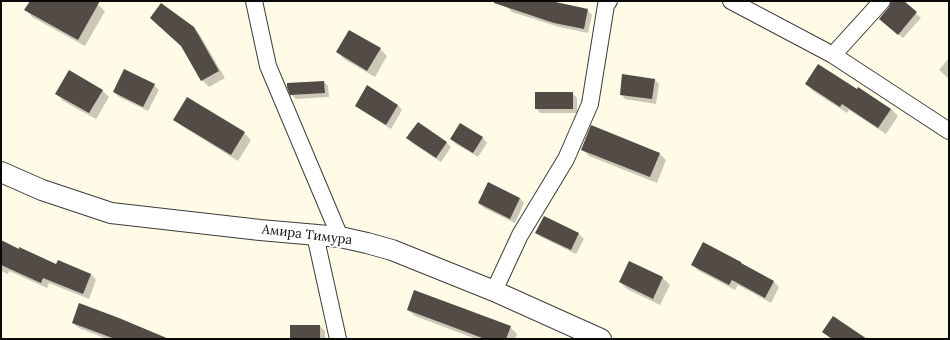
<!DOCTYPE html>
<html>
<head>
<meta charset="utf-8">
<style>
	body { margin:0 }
	#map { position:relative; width:950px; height:340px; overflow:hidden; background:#fffbe6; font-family:Lora,serif }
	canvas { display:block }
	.frame { position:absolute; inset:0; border:2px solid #090909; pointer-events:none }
</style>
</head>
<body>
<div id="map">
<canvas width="950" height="340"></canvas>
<div class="frame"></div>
</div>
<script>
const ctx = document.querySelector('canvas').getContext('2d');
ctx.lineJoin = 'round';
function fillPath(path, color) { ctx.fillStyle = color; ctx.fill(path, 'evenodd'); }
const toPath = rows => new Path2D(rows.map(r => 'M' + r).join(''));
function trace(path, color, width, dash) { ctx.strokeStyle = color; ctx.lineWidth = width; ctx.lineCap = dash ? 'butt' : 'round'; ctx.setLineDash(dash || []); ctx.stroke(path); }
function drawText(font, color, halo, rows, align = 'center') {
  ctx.font = font + ' Lora,serif'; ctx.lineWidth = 4; ctx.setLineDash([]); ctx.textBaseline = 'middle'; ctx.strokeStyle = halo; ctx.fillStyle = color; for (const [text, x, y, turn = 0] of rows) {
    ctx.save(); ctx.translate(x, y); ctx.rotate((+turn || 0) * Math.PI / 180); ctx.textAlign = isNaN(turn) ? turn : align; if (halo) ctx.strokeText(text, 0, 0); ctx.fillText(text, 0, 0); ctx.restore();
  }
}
fillPath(toPath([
	[31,1,92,1,98,5,105,11,85,46,32,17,26,10],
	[509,1,549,1,587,10,592,15,588,33,559,27,512,12,507,7],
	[892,1,902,1,921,18,903,38,885,23],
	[151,18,193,27,200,35,225,78,209,87,202,80,183,47],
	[380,49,387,56,375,77,344,59,337,52],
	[949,58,949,79,939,70],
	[654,79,659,84,656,104,625,99,621,94],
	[324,82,328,86,329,97,296,99,291,94],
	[806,84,857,91,891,109,898,116,886,134,849,110,847,113,813,91],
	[154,85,159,90,148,111,119,97,114,92],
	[102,90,109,97,96,119,63,101,57,94],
	[572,93,577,98,577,113,540,113,536,108],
	[356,105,398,105,402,110,391,129,361,110],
	[175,119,244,133,251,140,238,161,182,126],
	[460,124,483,138,487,143,478,157,456,144,451,139],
	[408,138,446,142,451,147,441,162,412,143],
	[582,149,659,153,666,160,657,183,589,156],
	[520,198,524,203,515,223,484,208,479,203],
	[544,217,579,234,584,239,576,254,541,237,536,233],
	[1,242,57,265,91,274,96,280,89,299,49,283,47,288,9,271,8,274,1,271],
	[629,262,663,278,670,285,660,305,627,289,620,282],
	[741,262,744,265,773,281,779,287,771,303,738,285,735,290,699,271,692,265],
	[408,310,510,327,517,334,515,339,476,339,415,316],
	[73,323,162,339,107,339,79,328],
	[320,326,325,331,325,339,291,339]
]), '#0003');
fillPath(toPath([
	[30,1,100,1,78,40,24,10],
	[494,1,551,1,588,9,584,29,554,23,494,3],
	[891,1,904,1,917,12,898,35,879,19,889,7],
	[161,3,194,27,219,71,201,81,181,46,150,18],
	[349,30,381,48,367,71,336,52],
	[818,64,857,89,858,87,891,109,878,128,842,104,840,107,805,84],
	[124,69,155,84,143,107,113,92],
	[69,70,103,90,89,113,55,94],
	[622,74,655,79,652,99,620,95],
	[324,81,325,93,290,95,287,87,287,83],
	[367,85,398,105,386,125,355,106],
	[535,92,573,92,573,109,535,109],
	[187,97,245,132,231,155,173,120],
	[418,122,447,142,436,158,406,138],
	[460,123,483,137,473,153,450,139],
	[591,125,660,153,650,177,581,150],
	[488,182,520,198,510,219,478,203],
	[544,216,579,233,571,250,535,233],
	[1,240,19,249,19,247,56,264,58,260,91,274,83,294,43,278,41,283,1,265],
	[703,242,741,262,741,263,774,281,765,298,732,280,729,285,691,265],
	[629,261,663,277,653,299,619,282],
	[414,290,511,326,506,339,485,339,407,310],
	[79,303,119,318,169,339,115,339,72,323],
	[833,316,867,339,832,339,822,332],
	[290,325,320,325,320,339,290,339]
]), '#524b46');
const minor = toPath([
	[254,1,268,66,340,237],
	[731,1,833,55,949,131],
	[833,55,882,1],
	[315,235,338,339],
	[494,291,520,235,566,159,590,104,606,5,609,1]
]);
const tertiary = toPath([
	[1,172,42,190,111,213,260,230,340,237,367,243,392,250,494,291,601,339]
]);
trace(minor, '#3c3c3c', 18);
trace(tertiary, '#3c3c3c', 22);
trace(minor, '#fff', 16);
trace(tertiary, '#fff', 20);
drawText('13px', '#090909', '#fff', [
	["Амира Тимура",307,235,7]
]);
</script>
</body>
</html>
